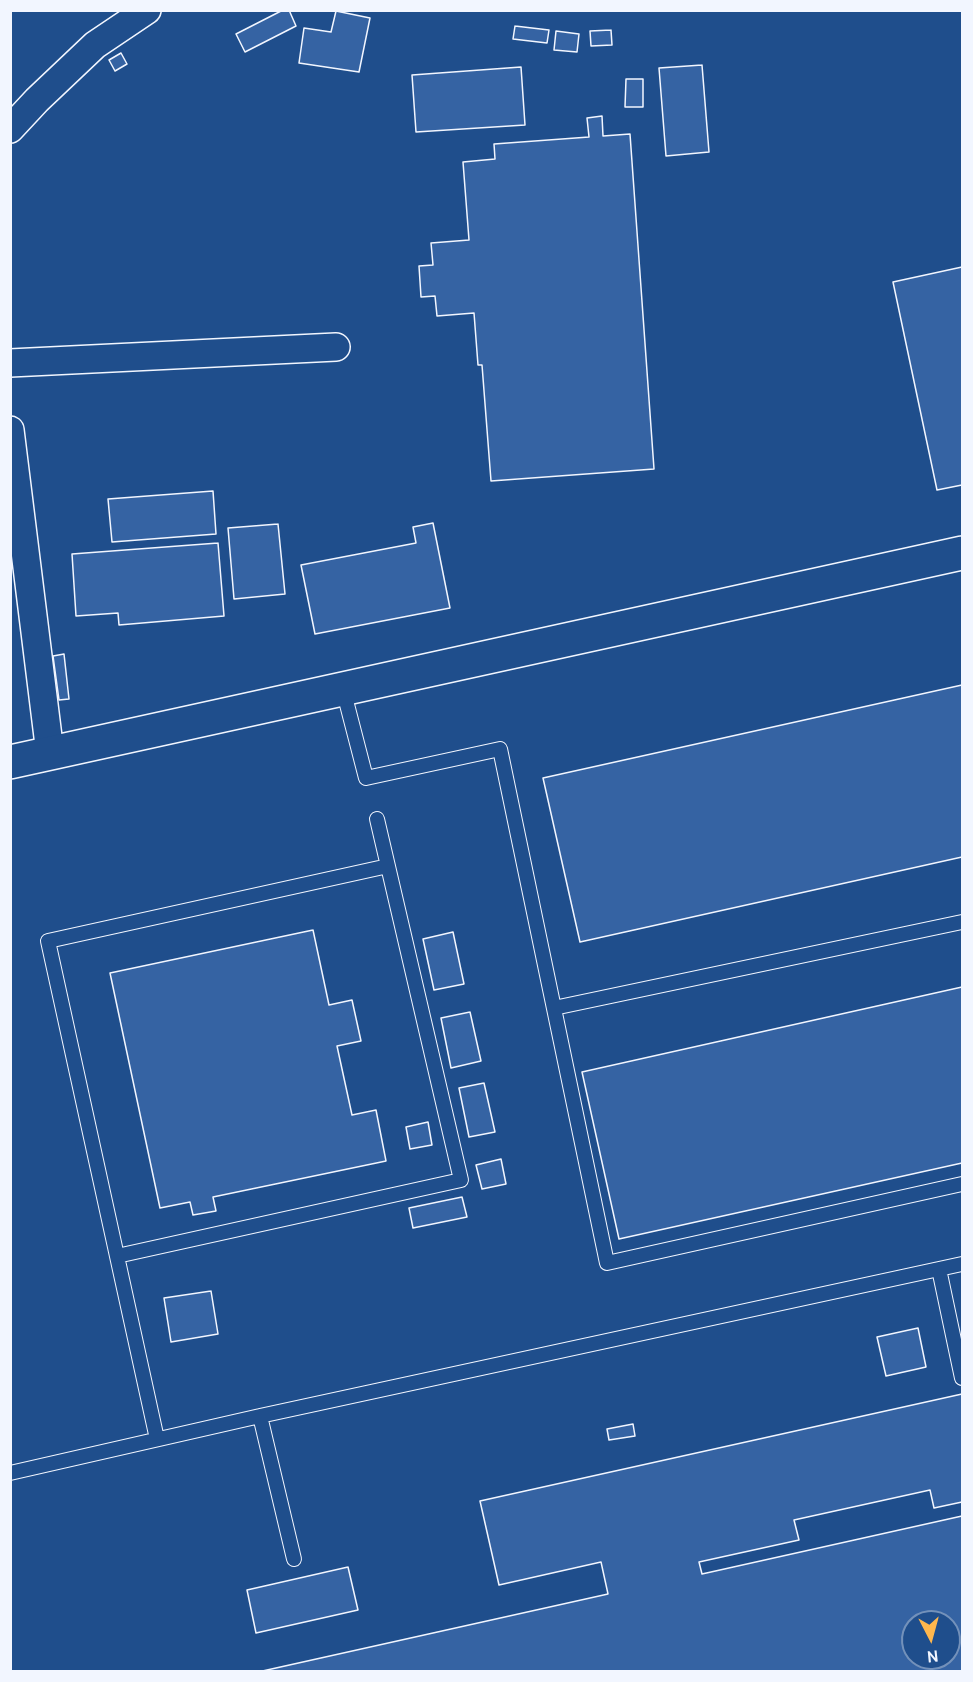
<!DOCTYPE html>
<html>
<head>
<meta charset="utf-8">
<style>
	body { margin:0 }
	#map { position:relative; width:973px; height:1682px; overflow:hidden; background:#1f4e8c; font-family:Cabin,sans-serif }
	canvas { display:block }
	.frame { position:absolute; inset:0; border:12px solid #f2f6ff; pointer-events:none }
	.north { position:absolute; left:901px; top:1610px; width:60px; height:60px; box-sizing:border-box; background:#1f4e8c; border:2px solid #7391ba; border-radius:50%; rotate:174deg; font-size:16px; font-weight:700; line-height:24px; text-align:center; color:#f2f6ff }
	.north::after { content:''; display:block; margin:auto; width:21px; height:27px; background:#ffb74d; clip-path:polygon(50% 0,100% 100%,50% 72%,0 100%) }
</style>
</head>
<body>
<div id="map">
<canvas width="973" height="1682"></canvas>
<div class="frame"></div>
<div class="north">N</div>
</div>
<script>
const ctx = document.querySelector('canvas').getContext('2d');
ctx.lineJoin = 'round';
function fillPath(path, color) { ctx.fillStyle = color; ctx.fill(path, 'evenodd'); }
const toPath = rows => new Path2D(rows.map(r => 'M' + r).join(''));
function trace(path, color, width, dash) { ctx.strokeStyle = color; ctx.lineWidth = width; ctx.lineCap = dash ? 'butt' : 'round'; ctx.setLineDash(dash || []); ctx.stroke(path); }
const building = toPath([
	[283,10,289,10,296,26,245,52,236,34,283,10],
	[336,11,370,18,359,72,299,63,304,28,331,32,336,11],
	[515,26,549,30,547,43,513,39,515,26],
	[611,30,612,45,591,46,590,31,611,30],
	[556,31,579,34,577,52,554,50,556,31],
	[121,53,127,64,115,71,109,60,121,53],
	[702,65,709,152,666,156,659,68,702,65],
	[521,67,525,125,416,132,412,75,521,67],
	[626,79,643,79,643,107,625,107,626,79],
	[602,116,603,136,630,134,654,469,491,481,482,365,478,365,474,313,437,316,435,296,421,297,419,266,433,265,431,243,469,240,463,162,495,159,494,144,589,137,587,118,602,116],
	[962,267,962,485,937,490,893,282,962,267],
	[213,491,216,534,112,542,108,499,213,491],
	[433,523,450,608,315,634,301,565,416,543,413,527,433,523],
	[278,524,285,594,234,599,228,528,278,524],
	[218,543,224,616,119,625,118,613,76,616,72,554,218,543],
	[64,654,69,699,59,700,53,656,64,654],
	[962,685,962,857,580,942,543,778,962,685],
	[313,930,329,1005,352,1000,361,1041,337,1046,352,1115,376,1110,386,1161,213,1197,216,1211,193,1215,190,1202,160,1208,110,973,313,930],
	[453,932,464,984,434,990,423,939,453,932],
	[962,987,962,1163,619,1239,582,1072,962,987],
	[470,1012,481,1061,451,1068,441,1018,470,1012],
	[484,1083,495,1132,469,1137,459,1088,484,1083],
	[428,1122,432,1145,410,1149,406,1127,428,1122],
	[501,1159,506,1184,482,1189,476,1165,501,1159],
	[462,1197,467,1217,413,1228,409,1208,462,1197],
	[211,1291,218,1334,171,1342,164,1298,211,1291],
	[918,1328,926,1367,886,1376,877,1337,918,1328],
	[962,1394,962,1502,934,1508,930,1490,794,1520,799,1540,699,1562,702,1574,962,1516,962,1672,258,1672,608,1594,601,1562,499,1585,480,1501,962,1394],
	[913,1622,949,1622,949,1658,913,1658,913,1622],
	[633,1424,635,1436,609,1440,607,1429,633,1424],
	[348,1567,358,1610,256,1633,247,1590,348,1567]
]);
fillPath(building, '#3563a3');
trace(building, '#f2f6ff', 1.5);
const lane = toPath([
	[343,689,366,778,500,749,607,1263,962,1184],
	[554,1008,962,922],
	[117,1256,461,1180,377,819],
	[939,1269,962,1378],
	[260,1416,294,1559],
	[157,1439,48,941,388,866],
	[10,1473,260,1416,962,1264]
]);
const street = toPath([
	[10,129,37,100,95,45,147,10],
	[10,363,336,347],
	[10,430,50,753]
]);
const secondary = toPath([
	[10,762,962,553]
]);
trace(lane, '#f2f6ff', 16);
trace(street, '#f2f6ff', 30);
trace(secondary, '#f2f6ff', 36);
trace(lane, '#1f4e8c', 14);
trace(street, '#1f4e8c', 27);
trace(secondary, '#1f4e8c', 33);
</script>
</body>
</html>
